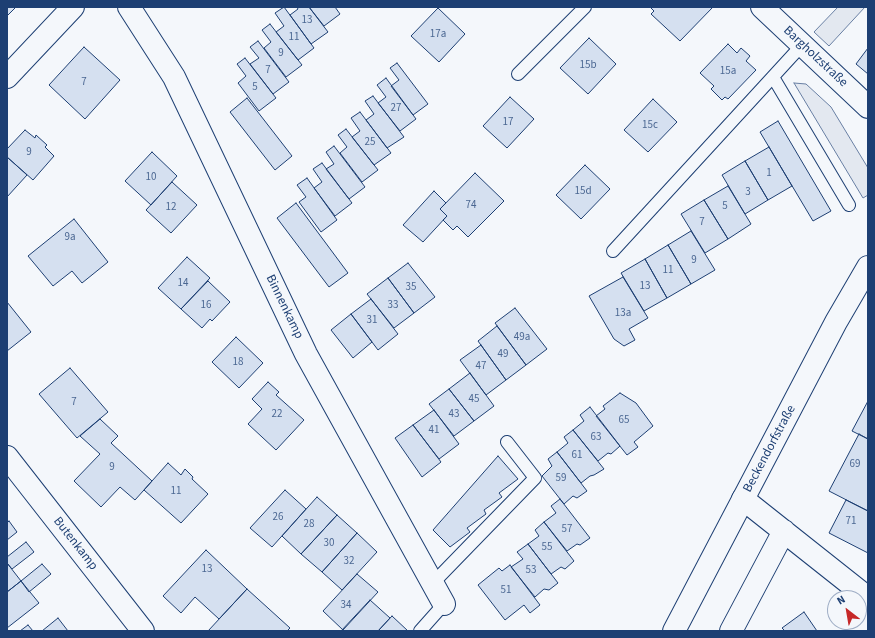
<!DOCTYPE html>
<html>
<head>
<meta charset="utf-8">
<style>
	body { margin:0 }
	#map { position:relative; width:875px; height:638px; overflow:hidden; background:#f4f7fb; font-family:"Source Sans 3",sans-serif }
	canvas { display:block }
	.frame { position:absolute; inset:0; border:8px solid #1d3f73; pointer-events:none }
	.north { position:absolute; left:827px; top:590px; width:40px; height:40px; box-sizing:border-box; background:#f4f7fb; border:1px solid #9eadc5; border-radius:50%; rotate:329deg; font-size:11px; font-weight:700; line-height:16px; text-align:center; color:#1d3f73 }
	.north::after { content:''; display:block; margin:auto; width:14px; height:18px; background:#c62828; clip-path:polygon(50% 0,100% 100%,50% 72%,0 100%) }
</style>
</head>
<body>
<div id="map">
<canvas width="875" height="638"></canvas>
<div class="frame"></div>
<div class="north">N</div>
</div>
<script>
const ctx = document.querySelector('canvas').getContext('2d');
ctx.lineJoin = 'round';
function fillPath(path, color) { ctx.fillStyle = color; ctx.fill(path, 'evenodd'); }
const toPath = rows => new Path2D(rows.map(r => 'M' + r).join(''));
function trace(path, color, width, dash) { ctx.strokeStyle = color; ctx.lineWidth = width; ctx.lineCap = dash ? 'butt' : 'round'; ctx.setLineDash(dash || []); ctx.stroke(path); }
function drawText(font, color, halo, rows, align = 'center') {
  ctx.font = font + ' "Source Sans 3",sans-serif'; ctx.lineWidth = 3; ctx.setLineDash([]); ctx.textBaseline = 'middle'; ctx.strokeStyle = halo; ctx.fillStyle = color; for (const [text, x, y, turn = 0] of rows) {
    ctx.save(); ctx.translate(x, y); ctx.rotate((+turn || 0) * Math.PI / 180); ctx.textAlign = isNaN(turn) ? turn : align; if (halo) ctx.strokeText(text, 0, 0); ctx.fillText(text, 0, 0); ctx.restore();
  }
}
const parking = toPath([
	[838,7,865,7,829,46,814,32,838,7],
	[794,83,806,84,831,107,868,168,868,195,863,198,794,83]
]);
fillPath(parking, '#e3e8f0');
trace(parking, '#687fa3', 1);
const building = toPath([
	[7,7,16,7,7,16,7,7],
	[284,7,314,48,298,60,276,32,284,26,275,13,284,7],
	[297,7,309,7,328,32,311,44,290,15,298,9,297,7],
	[309,7,335,7,340,14,324,26,309,7],
	[650,7,713,7,680,41,651,14,654,11,650,7],
	[438,8,465,34,439,62,411,36,438,8],
	[270,24,302,65,286,77,264,48,271,42,262,30,270,24],
	[589,38,616,64,588,94,560,68,589,38],
	[258,41,289,82,273,94,250,64,259,58,250,47,258,41],
	[728,44,737,53,741,48,750,56,746,61,756,70,728,99,725,97,722,100,711,89,714,86,700,73,728,44],
	[84,47,120,80,85,119,49,85,84,47],
	[868,48,868,74,856,64,868,48],
	[245,58,276,98,259,111,238,83,246,76,237,64,245,58],
	[397,63,428,104,413,115,391,86,399,80,390,68,397,63],
	[386,78,416,119,400,131,378,103,386,97,377,85,386,78],
	[373,96,404,137,387,148,366,120,374,114,365,101,373,96],
	[510,97,534,119,507,148,483,126,510,97],
	[247,98,292,156,275,170,230,112,247,98],
	[653,99,677,122,648,152,624,130,653,99],
	[360,112,391,153,374,165,352,137,360,131,351,118,360,112],
	[778,121,831,211,813,221,760,132,778,121],
	[346,129,378,170,362,182,340,153,347,147,338,135,346,129],
	[25,130,35,138,36,135,47,145,45,147,54,156,33,180,7,157,7,149,25,130],
	[334,146,365,187,349,199,326,169,334,164,326,152,334,146],
	[769,147,792,186,768,200,745,161,769,147],
	[152,152,177,176,151,205,125,181,152,152],
	[7,157,27,175,7,197,7,157],
	[745,161,768,200,745,214,722,175,745,161],
	[322,163,352,203,335,216,314,188,322,182,313,169,322,163],
	[585,165,610,189,581,219,556,195,585,165],
	[475,173,504,201,468,237,457,226,453,230,443,220,447,216,440,209,475,173],
	[307,178,337,220,321,232,299,202,306,197,297,185,307,178],
	[172,182,197,205,171,233,146,210,172,182],
	[728,186,751,224,728,239,704,200,728,186],
	[434,191,446,203,440,209,447,216,423,242,403,225,434,191],
	[704,200,728,239,705,253,681,214,704,200],
	[296,203,348,273,329,287,277,218,296,203],
	[74,219,108,262,82,283,72,271,53,286,28,256,74,219],
	[691,231,715,270,691,284,668,245,691,231],
	[668,245,691,284,667,298,645,259,668,245],
	[187,257,210,278,181,309,158,288,187,257],
	[645,259,667,298,644,311,621,273,645,259],
	[408,263,435,297,414,313,388,278,408,263],
	[623,277,648,318,629,329,635,340,624,346,614,339,589,296,623,277],
	[388,278,414,313,394,328,367,294,388,278],
	[208,281,230,302,212,321,210,319,202,328,181,309,208,281],
	[371,299,398,334,378,350,351,314,371,299],
	[7,302,31,332,7,351,7,302],
	[515,308,547,349,526,365,495,323,515,308],
	[351,314,372,342,353,358,331,330,351,314],
	[497,326,526,365,506,380,478,341,497,326],
	[236,337,263,363,239,388,212,362,236,337],
	[481,345,506,380,486,395,460,360,481,345],
	[70,368,108,412,77,438,39,394,70,368],
	[470,373,494,406,474,421,449,389,470,373],
	[268,382,279,392,276,395,304,420,276,450,248,424,262,409,252,399,268,382],
	[449,389,474,421,454,436,429,404,449,389],
	[620,393,636,403,653,426,634,442,638,447,627,455,596,416,605,409,603,406,620,393],
	[868,401,868,439,852,431,868,401],
	[590,407,620,446,611,454,608,453,598,461,573,430,584,421,580,415,590,407],
	[434,410,459,444,439,459,413,425,434,410],
	[100,419,118,436,111,443,152,481,135,500,120,487,101,507,74,481,100,454,80,436,100,419],
	[413,425,441,462,422,477,395,438,413,425],
	[573,430,604,469,594,475,590,476,581,483,557,452,568,443,564,437,573,430],
	[859,434,868,439,868,511,829,491,859,434],
	[557,452,587,491,577,498,573,496,564,504,542,476,552,466,548,459,557,452],
	[498,456,518,479,499,493,502,497,484,510,486,514,467,528,470,532,450,547,433,530,498,456],
	[168,463,181,475,185,469,193,477,192,479,208,494,181,523,144,490,168,463],
	[285,490,306,509,272,547,250,528,285,490],
	[317,497,337,515,301,554,282,536,317,497],
	[560,499,590,538,580,545,577,544,567,551,544,522,556,513,551,506,560,499],
	[846,500,868,511,868,553,829,533,846,500],
	[337,515,357,533,322,572,301,554,337,515],
	[9,521,17,532,7,540,7,523,9,521],
	[544,522,574,561,565,569,561,567,551,574,528,544,539,536,535,530,544,522],
	[357,533,377,552,342,590,322,572,357,533],
	[26,542,34,552,12,569,7,563,7,557,26,542],
	[528,544,558,583,549,590,544,589,535,597,511,567,523,559,517,552,528,544],
	[206,550,247,589,219,619,195,597,181,613,163,596,206,550],
	[7,563,21,581,7,592,7,563],
	[42,564,51,574,29,592,21,581,42,564],
	[510,565,540,605,530,613,524,605,505,620,478,585,499,568,502,571,510,565],
	[357,574,378,592,343,630,323,611,357,574],
	[21,581,39,603,7,628,7,592,21,581],
	[247,589,290,628,287,631,208,631,247,589],
	[370,600,390,618,378,631,341,631,370,600],
	[804,612,817,631,785,631,782,628,804,612],
	[392,616,408,631,378,631,392,616],
	[58,618,68,631,42,631,58,618],
	[28,625,33,631,20,631,28,625]
]);
fillPath(building, '#d5e0f0');
trace(building, '#1d3f73', 1);
const service = toPath([
	[518,74,585,7],
	[773,77,849,205],
	[613,251,802,45],
	[433,583,535,478,507,442],
	[420,631,444,604]
]);
const minor = toPath([
	[129,7,174,77,306,354,444,604],
	[7,77,73,7],
	[7,457,143,631],
	[743,499,868,598],
	[731,631,784,531]
]);
const tertiary = toPath([
	[674,631,836,322,868,267]
]);
const secondary = toPath([
	[762,7,868,107]
]);
trace(service, '#1d3f73', 14);
trace(minor, '#1d3f73', 24);
trace(tertiary, '#1d3f73', 24);
trace(secondary, '#1d3f73', 24);
trace(service, '#f4f7fb', 12);
trace(minor, '#f4f7fb', 22);
trace(tertiary, '#f4f7fb', 22);
trace(secondary, '#f4f7fb', 22);
drawText('11px', '#4b6792', null, [
	["13",307,21],
	["17a",438,35],
	["11",294,38],
	["9",281,54],
	["15b",588,66],
	["7",268,71],
	["15a",728,72],
	["7",84,83],
	["5",255,88],
	["27",396,109],
	["17",508,123],
	["15c",650,126],
	["25",370,143],
	["9",29,153],
	["1",769,174],
	["10",151,178],
	["15d",583,192],
	["3",748,193],
	["74",471,206],
	["5",725,207],
	["12",171,208],
	["7",702,223],
	["9a",70,238],
	["9",694,261],
	["11",668,271],
	["14",183,284],
	["13",645,287],
	["35",411,288],
	["16",206,306],
	["33",393,306],
	["13a",623,314],
	["31",372,321],
	["49a",522,338],
	["49",503,355],
	["18",238,363],
	["47",481,367],
	["45",474,400],
	["7",74,403],
	["22",277,415],
	["43",454,415],
	["65",624,421],
	["41",434,431],
	["63",596,438],
	["61",577,456],
	["69",855,465],
	["9",112,468],
	["59",561,479],
	["11",176,492],
	["26",278,518],
	["71",851,522],
	["28",309,525],
	["57",567,530],
	["30",329,544],
	["55",547,548],
	["32",349,562],
	["13",207,570],
	["53",531,571],
	["51",506,591],
	["34",346,606]
]);
drawText('13px', '#1d3f73', '#f4f7fb', [
	["Bargholzstraße",815,57,43],
	["Binnenkamp",284,307,64],
	["Beckendorfstraße",770,449,-62],
	["Butenkamp",75,544,52]
]);
</script>
</body>
</html>
